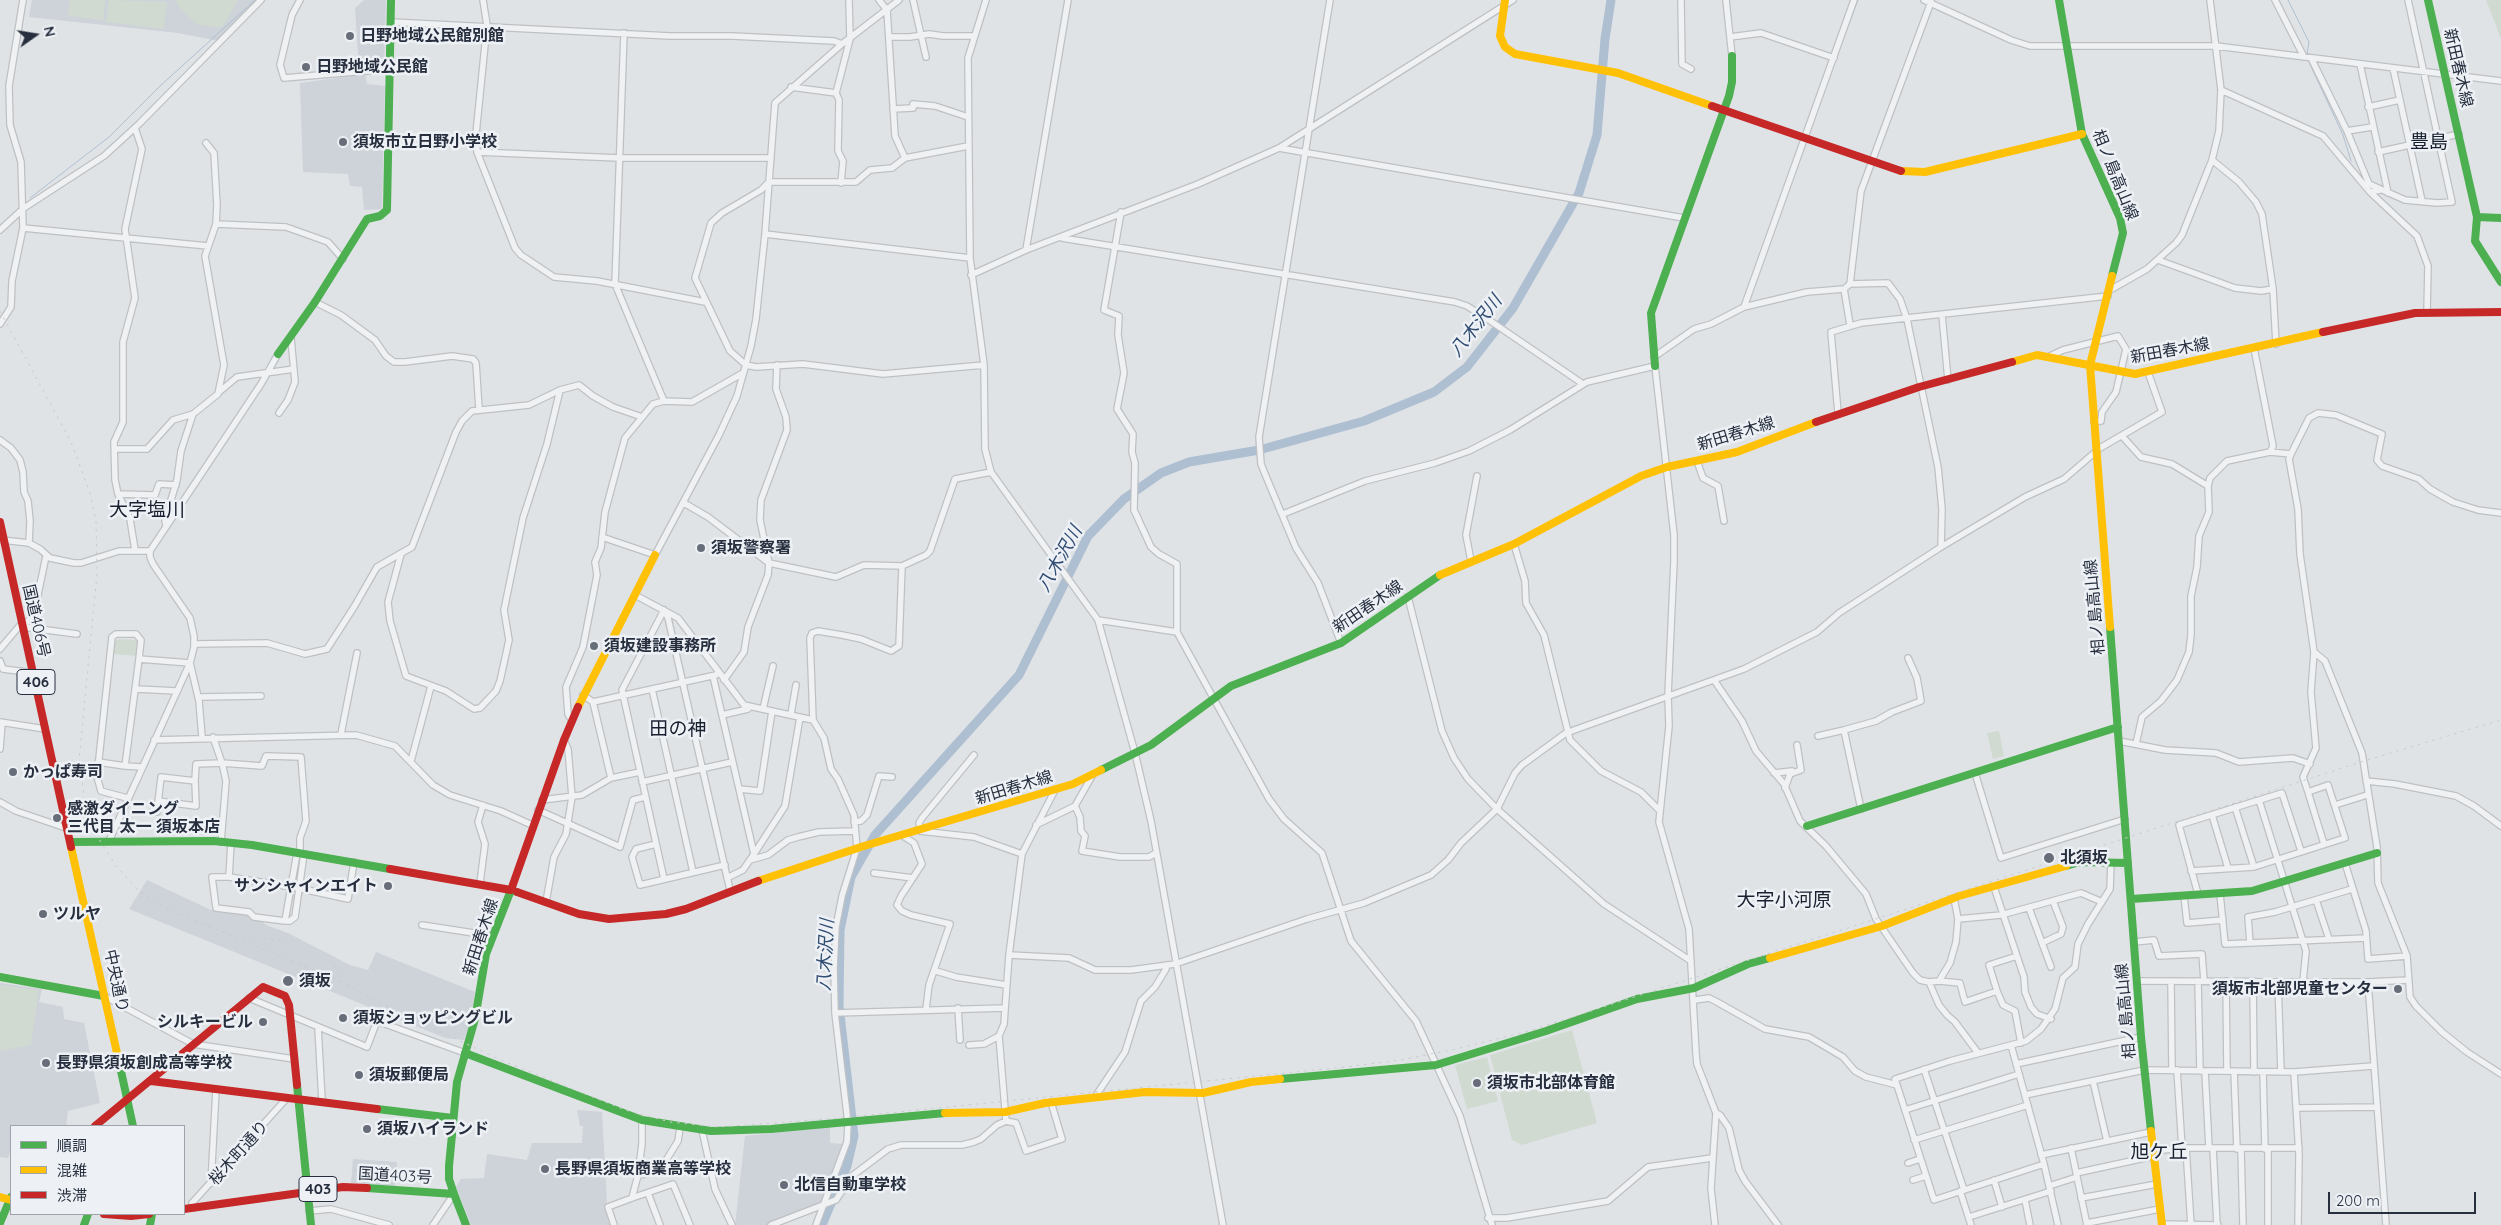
<!DOCTYPE html>
<html>
<head>
<meta charset="utf-8">
<style>
	body { margin:0 }
	#map { position:relative; width:2501px; height:1225px; overflow:hidden; background:#e0e3e6; font-family:Quicksand,"Noto Sans JP",sans-serif }
	canvas { display:block }
	.legend { position:absolute; left:10px; top:1125px; width:175px; height:90px; box-sizing:border-box; background:#edf1f5; border:1px solid #9ea3ac; margin:0; padding:6px 9px; list-style:none; font-size:15px; color:#272f3f }
	.legend li { display:flex; align-items:center; gap:10px; height:25px }
	.legend b { width:25px; border:1px solid #9ea3ac }
	.north { position:absolute; left:10px; top:10px; width:50px; height:50px; -webkit-text-stroke:4px #edf1f5; paint-order:stroke; rotate:77deg; font-size:14px; font-weight:700; line-height:20px; text-align:center; color:#272f3f }
	.north::after { content:''; display:block; margin:auto; width:18px; height:22px; background:#272f3f; clip-path:polygon(50% 0,100% 100%,50% 72%,0 100%) }
	.scale { position:absolute; left:2328px; top:1192px; width:148px; height:22px; box-sizing:border-box; border:2px solid #272f3f; border-top:0; padding-left:6px; font-size:15px; line-height:18px; white-space:nowrap; color:#272f3f; -webkit-text-stroke:4px #edf1f5; paint-order:stroke }
</style>
</head>
<body>
<div id="map">
<canvas width="2501" height="1225"></canvas>
<ul class="legend">
<li><b style="height:6px;background:#4caf50"></b>順調</li>
<li><b style="height:6px;background:#ffc107"></b>混雑</li>
<li><b style="height:6px;background:#c62828"></b>渋滞</li>
</ul>
<div class="north">N</div>
<div class="scale">200 m</div>
</div>
<script>
const ctx = document.querySelector('canvas').getContext('2d');
ctx.lineJoin = 'round';
function fillPath(path, color) { ctx.fillStyle = color; ctx.fill(path, 'evenodd'); }
const toPath = rows => new Path2D(rows.map(r => 'M' + r).join(''));
function trace(path, color, width, dash) { ctx.strokeStyle = color; ctx.lineWidth = width; ctx.lineCap = dash ? 'butt' : 'round'; ctx.setLineDash(dash || []); ctx.stroke(path); }
function drawText(font, color, halo, rows, align = 'center') {
  ctx.font = font + ' Quicksand,"Noto Sans JP",sans-serif'; ctx.lineWidth = 5; ctx.setLineDash([]); ctx.textBaseline = 'middle'; ctx.strokeStyle = halo; ctx.fillStyle = color; for (const [text, x, y, turn = 0] of rows) {
    ctx.save(); ctx.translate(x, y); ctx.rotate((+turn || 0) * Math.PI / 180); ctx.textAlign = isNaN(turn) ? turn : align; if (halo) ctx.strokeText(text, 0, 0); ctx.fillText(text, 0, 0); ctx.restore();
  }
}
fillPath(toPath([
	[32,0,257,0,219,41,178,33,29,17],
	[364,0,386,0,384,67,359,70,355,8],
	[365,74,367,84,385,86,382,209,364,210,362,187,350,186,348,174,303,172,300,83],
	[147,880,211,910,253,914,266,925,288,933,350,965,368,970,376,952,475,992,470,1023,464,1040,445,1038,129,909],
	[0,983,42,989,39,1002,63,1007,64,1019,84,1023,100,1103,68,1111,66,1126,11,1126,11,1149,8,1158,0,1157],
	[577,1110,602,1112,607,1202,605,1207,610,1225,471,1225,456,1187,461,1179,484,1178,487,1154,527,1160,532,1143,582,1143,583,1126,580,1126],
	[830,1127,830,1143,843,1144,822,1203,766,1225,735,1225,745,1136],
	[353,1159,397,1162,395,1186,351,1183]
]), '#ced2d9');
fillPath(toPath([
	[70,0,105,0,103,20,68,16],
	[109,0,167,2,164,29,106,22],
	[175,0,238,0,223,26,218,28,197,24,181,10],
	[2486,0,2501,0,2501,39],
	[119,639,139,640,139,656,113,654,115,641],
	[1999,731,2004,756,1993,759,1987,733],
	[0,985,39,990,31,1045,0,1051],
	[1572,1030,1597,1123,1522,1145,1512,1140,1490,1055],
	[1487,1057,1498,1101,1467,1109,1455,1065]
]), '#d0dad1');
trace(toPath([
	[2288,0,2309,42,2307,54],
	[1839,50,1858,0],
	[2308,60,2343,135,2351,161],
	[1813,123,1831,73],
	[30,198,109,137,160,86,255,0]
]), '#aebfd2', 1);
trace(toPath([
	[822,1225,847,1166,854,1136,839,1006,840,930,851,877,875,835,1019,675,1088,536,1124,499,1161,473,1189,462,1259,450,1364,421,1434,392,1467,367,1513,308,1579,193,1597,135,1605,39,1611,0]
]), '#aebfd2', 9);
const street = toPath([
	[300,0,292,15,280,65,284,78,390,69],
	[483,0,487,25,476,134,477,152,515,248,521,255,554,277,597,281,705,302],
	[879,0,887,10,895,136,905,158],
	[913,0,926,57],
	[986,0,968,58,970,258,984,365,985,449,991,472,1098,620,1135,753,1151,821,1223,1225],
	[1330,0,1259,437,1261,464,1265,474,1296,548,1318,583,1341,643],
	[1681,0,1682,64,1691,69],
	[1726,0,1732,56],
	[1924,0,2011,40,2030,46,2216,46,2501,81],
	[2275,0,2304,57],
	[391,22,670,36,732,36,834,41,842,44],
	[624,33,615,284,664,401],
	[889,37,910,37,929,34,943,36,974,36],
	[1730,37,1761,33,1834,58],
	[2311,58,2347,131,2369,184,2405,200,2437,203,2452,202,2408,0],
	[2360,64,2388,193],
	[2393,68,2422,201],
	[791,87,836,93],
	[2221,90,2323,136,2370,192,2380,190],
	[2368,107,2400,100],
	[893,109,913,108,913,104,935,106,968,117],
	[2347,131,2372,127],
	[968,146,905,158,892,168,870,170,856,182,769,182,761,190,722,213,711,223,695,278,730,351,746,365,756,367,803,364,883,374,984,365],
	[1279,148,1684,218],
	[477,152,619,158,771,158],
	[2378,152,2459,134],
	[2212,160,2239,182,2256,202,2262,214,2273,289,2276,344],
	[841,183,843,161,838,151,839,100,836,93,850,39,849,0],
	[2370,192,2417,236,2428,266,2427,313],
	[1121,212,1104,310,1119,316,1118,335,1124,373,1117,409,1133,434,1132,452,1135,463,1134,510,1151,547,1159,554,1177,564,1177,632],
	[216,224,286,227,328,242,343,259],
	[23,228,208,246],
	[0,230,24,208,104,156,139,124,261,0],
	[765,234,970,258],
	[1062,238,1455,302,1467,306,1486,318,1583,384],
	[1026,250,1068,0],
	[2158,260,2235,288,2261,291,2273,289],
	[971,275,1026,250,1198,184,1279,148,1513,0],
	[1850,284,1888,283,1900,299,1907,319,1938,467,1942,509,1941,547],
	[1844,289,1850,325],
	[2110,290,2147,269,2176,243,2182,235,2212,160,2219,131,2221,90,2210,0],
	[315,302,341,315,375,340,386,356,394,362,405,362,452,356,473,359,476,363,479,409],
	[1744,307,1854,0],
	[1942,315,1948,380],
	[0,324,11,307,12,281,23,228,21,162,10,125,9,86,23,0],
	[2254,348,2273,446,2270,452],
	[2050,356,2063,350,2118,336,2126,349,2116,392,2102,412,2101,421,2094,422],
	[1654,357,1694,329,1711,324,1744,307,1807,292,1844,289,1850,284,1861,191,1931,2],
	[219,392,237,377,294,369],
	[279,413,288,400,295,382,291,338],
	[1838,413,1831,332,1861,323,2108,296],
	[2122,436,2141,457,2172,464,2208,486],
	[0,440,11,448,20,460,23,472,24,492,28,501,30,521,29,543],
	[115,449,147,449,173,420,193,414],
	[1697,461,1703,478,1718,486,1724,521],
	[118,494,155,495,159,484,176,485],
	[684,503,708,517,769,563,836,577,864,565,902,566,926,555,930,551,955,479,991,472],
	[1283,514,1365,481,1435,463,1469,451,1510,430,1587,382,1655,366,1674,535,1674,561,1668,695,1669,726,1659,822,1689,929,1696,1053,1697,1064,1716,1113,1711,1188,1715,1225],
	[166,526,165,520,177,480,181,451,193,414,218,394,224,365,205,256,216,224,217,205,214,153,206,143],
	[602,537,655,555,719,435,737,396,751,346,756,319,765,234,775,103,842,44,899,0],
	[2,540,29,543,40,549,50,558,74,563,81,563,119,551,150,551],
	[1514,544,1525,581,1526,603,1544,635,1570,740,1601,771,1641,792,1659,810],
	[135,550,130,519,118,494,115,480,114,442,123,422,123,342,135,298,125,229,142,149,135,128],
	[401,554,388,602,390,621,406,676,446,691,474,709,480,708,496,691,500,681,509,640,504,610,523,518,547,444,560,390],
	[1471,561,1466,535,1477,476],
	[635,595,678,618,744,705,813,720,824,738,831,769,838,779,854,815,857,848,842,896,836,927,834,968,835,1013,848,1123,847,1142,816,1225],
	[1408,597,1442,731,1454,758,1468,779,1497,809,1604,904,1691,961],
	[664,610,668,618,730,890],
	[1098,620,1177,632,1269,799,1284,819,1322,853,1351,941,1416,1021,1460,1116,1492,1225],
	[23,627,34,614,46,556],
	[23,627,77,634],
	[194,644,267,643,305,654,327,649,354,607,377,567,412,547,456,432,462,421,472,411,529,405,560,390,579,385,593,396,613,407,642,417],
	[0,649,22,623],
	[2314,652,2325,661,2362,753,2377,847,2378,883,2407,956,2410,997,2416,1006,2442,1032,2467,1052,2501,1074],
	[139,659,125,766,142,767],
	[0,661,3,669,34,673],
	[190,663,199,701,202,737],
	[713,676,754,854,743,870,727,878],
	[724,680,744,652,748,627,768,575,769,563,760,520,761,500,787,430,786,417,776,389,777,365],
	[1714,680,1742,721,1756,751,1784,784,1800,821,1826,846,1866,894,1876,919,1913,973,1920,980,1929,982,1939,1005,1947,1015,1955,1022,1978,1053],
	[137,689,176,691],
	[652,689,693,872],
	[583,695,593,702,611,778,640,772],
	[198,697,261,696],
	[593,702,716,675],
	[763,709,773,666],
	[791,714,796,685],
	[722,715,748,709,749,707],
	[813,720,810,638,812,633,818,631,842,635,861,639,891,651,899,646,902,566],
	[572,721,568,714,566,687,583,647,597,575,595,562,601,548,605,512,625,438,653,404,664,401,692,402,743,373],
	[0,722,45,729],
	[1844,730,1876,721,1892,712,1921,701,1917,678,1908,658],
	[341,734,357,653],
	[1818,736,1844,730,1861,809],
	[154,740,356,735,395,746,433,785,450,795,501,811,532,825],
	[2119,741,2165,750,2216,753,2239,762,2293,758,2310,764],
	[2136,744,2142,717,2161,701,2177,680,2189,652,2191,635,2191,596,2197,567,2199,536,2209,512,2208,486,2210,478,2227,461,2270,452,2291,454,2309,418,2318,413,2336,415,2382,434,2377,460,2382,466,2419,479,2430,489,2453,502,2478,510,2501,513],
	[0,749,2,723],
	[974,755,922,818,919,823,920,831,974,837,1022,854],
	[411,761,431,686],
	[98,762,125,766],
	[1774,773,1792,771],
	[1975,773,2001,858,2125,819],
	[2366,781,2395,784,2456,796,2474,806,2501,826],
	[642,782,732,762],
	[1785,788,1790,774,1801,770,1797,745],
	[739,789,760,791,772,711],
	[2308,792,2324,844],
	[127,798,101,791,97,777,112,637,116,634,136,634,141,640,139,659,190,663],
	[542,800,582,795,611,778],
	[2259,800,2306,951,2303,981],
	[158,801,196,806,195,781],
	[0,802,16,811,69,829],
	[2335,805,2367,795],
	[1075,806,1080,817,1081,831,1085,836,1082,851,1120,857,1149,857,1156,853],
	[2235,807,2254,867],
	[538,810,620,847,633,800,645,797],
	[157,812,161,777,195,781,196,764,222,763,213,737],
	[2212,815,2228,868],
	[854,822,861,821,867,815,879,776,892,777],
	[1036,825,1075,806,1092,776],
	[903,836,914,843,922,864,901,896,897,905,902,911,911,915,950,924,929,985,926,1009],
	[109,841,190,663,194,647,194,636,190,618,153,564,150,557,150,551,261,384,278,354],
	[221,842,226,781,222,763,262,766,266,756,301,757,306,821,300,838,300,854],
	[231,843,229,877,212,877,216,908,249,912,254,917,285,921],
	[656,844,636,849,632,857,640,885,725,865],
	[297,853,285,921,290,921,295,917,304,854],
	[754,854,785,806,800,717],
	[750,860,768,855,788,840,798,837,819,832,854,831],
	[2345,863,2366,931,2368,959,2407,956],
	[2191,871,2254,867,2345,838,2328,785,2308,792,2303,777,2316,748,2311,692,2314,652,2300,554,2298,509,2289,459,2291,454],
	[874,873,913,878],
	[229,877,298,888,348,899,354,862],
	[664,879,622,690,664,610],
	[480,883,485,844,478,822,483,805],
	[1994,887,2017,956],
	[2352,889,2275,912,2248,917,2250,943,2366,938],
	[2198,894,2179,825,2282,793,2301,851],
	[2220,894,2225,944,2250,943],
	[2184,896,2187,923,2223,920],
	[1954,898,1958,919,2001,915,2081,893,2102,902],
	[2316,900,2329,939],
	[546,902,554,857,566,834,572,797,568,749,564,740],
	[2029,908,2051,967],
	[422,925,493,936],
	[2134,942,2154,940,2159,956,2202,954,2204,981],
	[2042,943,2061,934,2063,927,2053,901],
	[1009,955,1069,958,1095,970,1131,970,1175,964,1307,919,1364,903,1431,875,1448,860,1461,843,1497,809,1515,773,1522,765,1566,733,1744,669,1817,632,1839,613,1941,547,2025,497,2064,479,2100,448,2162,412,2148,372],
	[936,971,956,977,1006,985],
	[1939,981,1960,983,1965,1002,1997,991,2003,1005,2015,1011,2021,1043],
	[2137,981,2368,982,2409,980],
	[2171,981,2172,1070],
	[2198,981,2200,1071],
	[2226,981,2227,1071],
	[2253,981,2254,1072],
	[1929,982,1939,981,1950,963,1956,942,1958,919],
	[2278,982,2281,1072],
	[2368,982,2386,1225],
	[1997,991,1989,965,2017,956,2024,977,2025,992,2031,1007,2037,1014,2051,1019],
	[104,996,193,1044,294,1059],
	[249,998,367,1047,377,1021,465,1053],
	[1695,1000,1709,998,1717,1002,1765,1029,1809,1037,1843,1057,1855,1071,1866,1077,1897,1085],
	[958,1008,960,1040],
	[835,1013,1005,1008],
	[318,1027,322,1101],
	[969,1045,984,1044,999,1036],
	[2011,1045,2044,1164,2058,1225],
	[2016,1064,2141,1037],
	[1924,1069,1964,1190],
	[2177,1070,2182,1148],
	[2205,1071,2209,1148],
	[2234,1071,2237,1149],
	[2263,1072,2265,1149],
	[2294,1072,2373,1066],
	[2093,1081,2107,1141],
	[2025,1095,2144,1070,2294,1072,2299,1155,2298,1225],
	[1095,1097,1125,1052,1141,1001,1155,987,1166,969,1166,965],
	[2296,1108,2377,1107],
	[1905,1110,2019,1074],
	[1716,1113,1720,1115,1729,1128,1739,1170,1745,1181,1778,1225],
	[1006,1121,999,1036,1004,1024,1009,955,1022,854,1055,790],
	[702,1130,715,1189,732,1225],
	[1914,1140,2028,1105],
	[2071,1148,2087,1225],
	[2186,1148,2191,1225],
	[2213,1149,2217,1225],
	[2241,1149,2243,1225],
	[2268,1149,2268,1225],
	[2153,1151,2182,1148,2299,1148],
	[2041,1155,2151,1132],
	[1908,1163,1920,1159],
	[2044,1164,1934,1200,1895,1079,1950,1061,2026,1041,2041,1029,2055,1009,2063,978,2075,967,2078,944,2088,924,2110,889,2111,863],
	[2076,1173,2154,1156],
	[638,1175,647,1174,665,1162,678,1141,680,1128],
	[1913,1180,1926,1176],
	[1994,1180,2002,1207],
	[211,1183,216,1090],
	[2049,1186,2077,1177],
	[1960,1191,1971,1225],
	[648,1193,660,1225],
	[632,1198,673,1184,690,1225],
	[2081,1198,2157,1184],
	[2025,1200,2030,1225],
	[193,1208,192,1203,287,1098],
	[309,1211,331,1209,389,1225],
	[1969,1217,2051,1191],
	[1488,1218,1507,1218,1608,1201,1648,1167,1712,1158],
	[2087,1223,2160,1209],
	[2162,1224,2218,1225],
	[433,1225,454,1194],
	[614,1225,608,1207,632,1198,638,1175,642,1144,642,1120],
	[771,1225,836,1200,852,1176,888,1149,901,1145,962,1145,974,1142,981,1139,997,1125,1006,1121,1016,1123,1026,1151,1062,1139,1051,1102]
]);
trace(street, '#bec1c4', 8);
trace(street, '#f0f1f2', 5.5);
trace(toPath([
	[2059,0,2082,134,2120,218,2123,233,2112,276],
	[2428,0,2477,217,2475,241,2501,282],
	[2477,217,2501,218],
	[278,354,315,302,367,219,380,216,387,210,391,0],
	[1655,366,1651,313,1729,96,1732,82,1732,56],
	[2110,627,2141,1037,2151,1131],
	[1101,770,1151,745,1231,686,1341,643,1440,575],
	[1807,826,2118,727],
	[71,842,214,841,252,845,390,869],
	[2066,866,2080,862,2128,863],
	[2131,899,2252,891,2377,853],
	[0,977,104,996],
	[465,1053,642,1120,711,1131,771,1129,945,1113],
	[119,1062,133,1126],
	[1280,1079,1436,1065,1546,1031,1637,999,1694,988,1748,964,1770,958],
	[297,1085,311,1225],
	[377,1109,453,1118],
	[367,1188,454,1194,466,1225],
	[454,1194,449,1179,449,1166,457,1082,475,1019,486,954,511,890,517,892],
	[0,1223,11,1197],
	[84,1225,88,1214],
	[150,1225,152,1214]
]), '#4caf50', 8);
trace(toPath([
	[1505,0,1500,36,1505,47,1515,54,1618,73,1712,106],
	[1901,171,1925,172,2082,134],
	[2012,362,2037,355,2135,374,2323,332],
	[1440,575,1514,544,1641,476,1667,467,1737,452,1816,422],
	[2110,627,2090,365,2112,276],
	[578,707,655,555],
	[71,847,119,1062],
	[758,881,864,846,1073,784,1101,770],
	[1770,958,1882,926,1959,896,2066,866],
	[945,1113,1005,1112,1045,1103,1145,1092,1203,1093,1251,1082,1280,1079],
	[2151,1131,2162,1225],
	[0,1197,11,1200]
]), '#ffc107', 8);
trace(toPath([
	[1712,106,1901,171],
	[2323,332,2415,313,2501,312],
	[1816,422,1919,387,2012,362],
	[0,522,71,847],
	[390,869,511,890,564,740,578,707],
	[517,892,579,914,609,919,666,914,686,909,758,881],
	[151,1081,377,1109],
	[95,1126,263,987,285,996,289,1005,297,1085],
	[184,1209,343,1187,367,1188],
	[104,1214,131,1216,149,1214]
]), '#c62828', 8);
trace(toPath([
	[0,311,71,442,90,493,96,520,97,574,79,760,84,794,90,819,100,841,116,866,138,890,165,908,340,981,394,1010,503,1061,625,1110,670,1122,718,1127,828,1119,1345,1067,1401,1060,1456,1049,1529,1031,2364,761,2501,720],
	[264,938,284,942],
	[334,966,343,973]
]), '#c9cacd', 1, [2.5, 5]);
for (const [x, y, r, color] of [
	[350,36,5,"#686e79"],
	[306,67,5,"#686e79"],
	[343,142,5,"#686e79"],
	[701,548,5,"#686e79"],
	[594,646,5,"#686e79"],
	[13,772,5,"#686e79"],
	[57,818,5,"#686e79"],
	[2049,858,6,"#686e79"],
	[388,886,5,"#686e79"],
	[43,914,5,"#686e79"],
	[288,981,6,"#686e79"],
	[2398,989,5,"#686e79"],
	[343,1018,5,"#686e79"],
	[263,1022,5,"#686e79"],
	[46,1063,5,"#686e79"],
	[359,1075,5,"#686e79"],
	[1477,1083,5,"#686e79"],
	[367,1129,5,"#686e79"],
	[545,1169,5,"#686e79"],
	[784,1185,5,"#686e79"]
]) { const dot = new Path2D(); dot.arc(x, y, r, 0, 2 * Math.PI); ctx.fillStyle = color; ctx.fill(dot); trace(dot, '#edf1f5', 2); }
for (const [x, y, w] of [
	[36,682,38],
	[318,1189,38]
]) { const box = new Path2D(); box.roundRect(x - w / 2, y - 12.5, w, 25, 4); ctx.fillStyle = '#edf1f5'; ctx.fill(box); trace(box, '#272f3f', 1); }
drawText('bold 15px', '#272f3f', null, [
	["406",36,682],
	["403",318,1189]
]);
drawText('bold 16px', '#272f3f', '#edf1f5', [
	["日野地域公民館別館",360,36],
	["日野地域公民館",316,67],
	["須坂市立日野小学校",353,142],
	["須坂警察署",711,548],
	["須坂建設事務所",604,646],
	["かっぱ寿司",23,772],
	["感激ダイニング",67,809],
	["三代目 太一 須坂本店",67,827],
	["北須坂",2060,858],
	["サンシャインエイト",378,886,"right"],
	["ツルヤ",53,914],
	["須坂",299,981],
	["須坂市北部児童センター",2388,989,"right"],
	["須坂ショッピングビル",353,1018],
	["シルキービル",253,1022,"right"],
	["長野県須坂創成高等学校",56,1063],
	["須坂郵便局",369,1075],
	["須坂市北部体育館",1487,1083],
	["須坂ハイランド",377,1129],
	["長野県須坂商業高等学校",555,1169],
	["北信自動車学校",794,1185]
], 'left');
drawText('16px', '#272f3f', '#edf1f5', [
	["新田春木線",2458,68,77],
	["相ノ島高山線",2115,175,68],
	["新田春木線",2170,351,-10],
	["新田春木線",1736,434,-17],
	["新田春木線",1368,607,-34],
	["相ノ島高山線",2095,607,-95],
	["国道406号",36,621,77],
	["新田春木線",1014,788,-17],
	["新田春木線",481,937,-72],
	["中央通り",116,981,78],
	["相ノ島高山線",2126,1011,-95],
	["桜木町通り",239,1153,-48],
	["国道403号",395,1176,3]
]);
drawText('italic 18px', '#314d73', '#edf1f5', [
	["八木沢川",1476,326,-52],
	["八木沢川",1060,559,-61],
	["八木沢川",826,955,-87]
]);
drawText('19px', '#19202f', '#edf1f5', [
	["豊島",2429,142],
	["大字塩川",147,510],
	["田の神",678,729],
	["大字小河原",1784,900],
	["旭ケ丘",2159,1152]
]);
</script>
</body>
</html>
